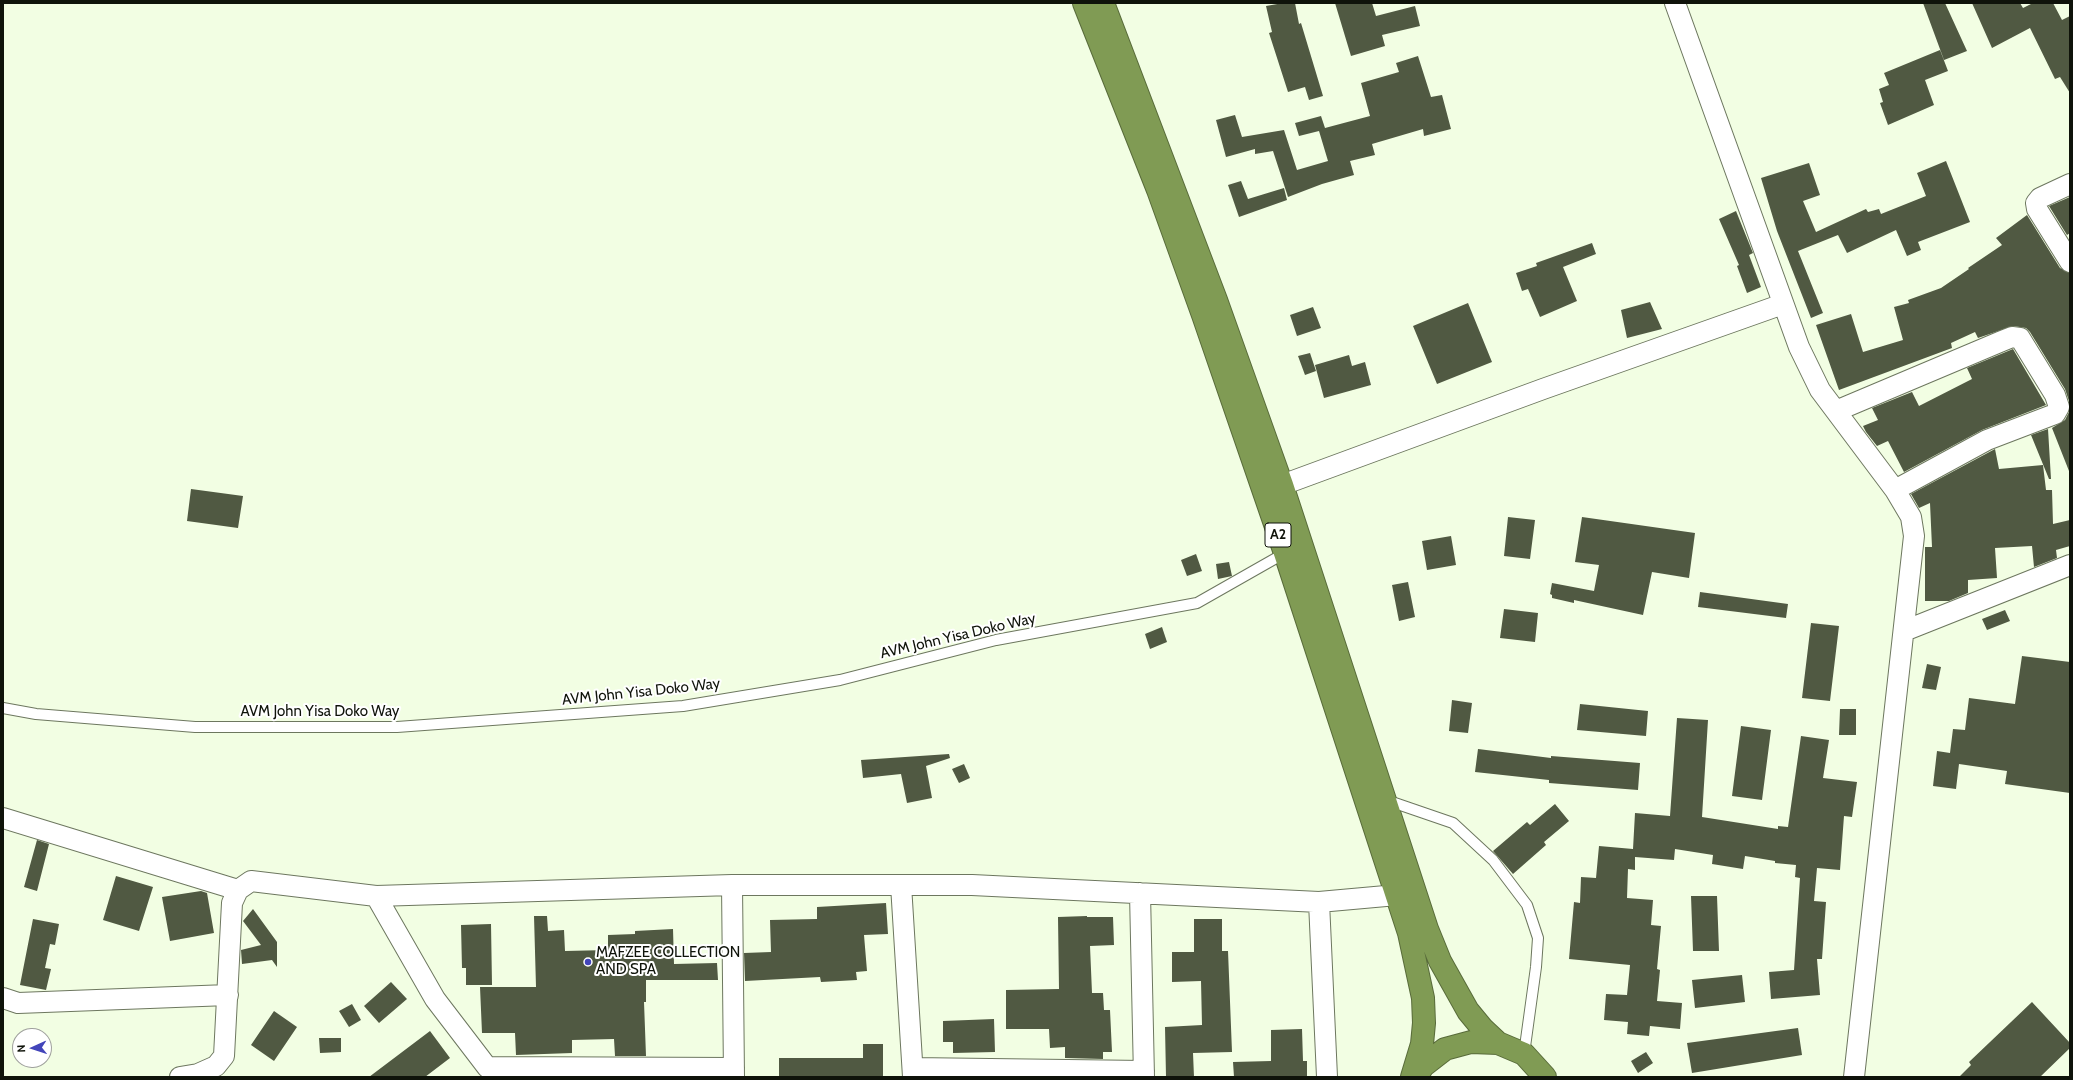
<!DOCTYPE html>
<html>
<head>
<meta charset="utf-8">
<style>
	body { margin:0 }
	#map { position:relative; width:2073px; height:1080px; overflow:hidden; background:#f2fee3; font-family:Cabin,sans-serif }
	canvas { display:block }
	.frame { position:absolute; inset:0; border:4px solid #0f130a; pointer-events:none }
	.north { position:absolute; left:12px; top:1028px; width:40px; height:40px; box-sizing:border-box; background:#fff; border:1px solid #9fa19d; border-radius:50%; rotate:267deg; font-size:11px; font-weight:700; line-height:16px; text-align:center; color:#0f130a }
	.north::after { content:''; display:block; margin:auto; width:14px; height:18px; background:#4345ba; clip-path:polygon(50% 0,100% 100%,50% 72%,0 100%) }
</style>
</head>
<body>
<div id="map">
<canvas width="2073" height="1080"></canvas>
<div class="frame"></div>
<div class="north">N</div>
</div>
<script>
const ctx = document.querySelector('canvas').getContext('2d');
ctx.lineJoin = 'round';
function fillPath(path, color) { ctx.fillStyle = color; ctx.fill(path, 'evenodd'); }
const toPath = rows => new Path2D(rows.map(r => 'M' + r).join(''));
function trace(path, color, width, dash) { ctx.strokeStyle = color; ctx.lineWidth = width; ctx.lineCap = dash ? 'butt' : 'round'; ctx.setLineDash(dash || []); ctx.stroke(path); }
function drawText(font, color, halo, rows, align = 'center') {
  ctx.font = font + ' Cabin,sans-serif'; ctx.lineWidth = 4; ctx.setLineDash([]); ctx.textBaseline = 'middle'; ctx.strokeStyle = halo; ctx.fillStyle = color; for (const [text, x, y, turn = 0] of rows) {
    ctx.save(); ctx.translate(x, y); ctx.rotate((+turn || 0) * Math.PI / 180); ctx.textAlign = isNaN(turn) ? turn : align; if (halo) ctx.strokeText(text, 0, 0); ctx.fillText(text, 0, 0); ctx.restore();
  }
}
fillPath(toPath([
	[1283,3,1295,3,1299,24,1301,23,1323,96,1309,100,1305,87,1288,92,1269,33,1272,32,1266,6],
	[1335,3,1372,3,1376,16,1415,6,1420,26,1382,35,1385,46,1351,56],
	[1923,3,1945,3,1967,51,1944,60],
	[1972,3,2020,3,2023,8,2033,3,2053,3,2062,20,2070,16,2070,93,2060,77,2055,79,2030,28,1992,48],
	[1940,50,1948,71,1925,80,1934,105,1888,125,1880,103,1883,102,1879,89,1889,85,1884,73],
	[1418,56,1431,97,1442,95,1451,129,1424,136,1423,129,1372,144,1375,155,1350,161,1354,175,1322,184,1288,197,1273,151,1255,154,1255,149,1226,157,1216,120,1235,115,1242,137,1284,130,1297,170,1328,161,1319,131,1299,136,1295,123,1321,116,1325,128,1370,116,1361,83,1399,72,1396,63],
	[1946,161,1970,222,1918,242,1921,250,1907,256,1896,230,1847,253,1838,235,1798,251,1823,313,1811,318,1777,231,1761,178,1809,163,1820,195,1803,201,1816,232,1866,209,1868,212,1879,209,1881,214,1926,196,1917,173],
	[1241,181,1248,199,1284,188,1287,200,1239,217,1228,185],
	[2070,197,2070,233,2067,235,2049,206],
	[1736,211,1753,253,1749,255,1761,287,1747,293,1737,266,1739,265,1719,219],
	[2027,215,2060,268,2070,273,2070,404,2065,389,2030,332,2026,328,2013,326,1978,338,1975,332,1951,343,1952,348,1839,390,1816,325,1851,314,1863,352,1903,340,1894,307,1909,303,1908,300,1941,288,1969,269,1968,268,2002,245,1996,238],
	[1592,243,1596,254,1563,267,1577,301,1540,317,1528,289,1522,291,1516,273,1537,266,1536,263],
	[1650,302,1662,329,1627,338,1621,310],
	[1468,303,1492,362,1437,384,1413,326],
	[1313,307,1321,328,1297,336,1290,315],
	[2013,349,2046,405,1982,430,1904,472,1888,441,1877,446,1866,432,1863,426,1878,420,1872,408,1912,392,1919,406,1972,379,1967,368],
	[1310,353,1316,371,1305,375,1298,356],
	[1349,355,1352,366,1365,362,1371,385,1324,398,1315,365],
	[2070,410,2070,471,2069,471,2052,428,2065,420],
	[2048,429,2051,479,2049,479,2031,435],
	[1995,449,1999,469,2043,465,2046,490,2052,490,2053,524,2070,520,2070,546,2056,550,2057,558,2034,567,2032,546,1995,548,1997,578,1968,580,1968,593,1949,601,1925,601,1925,547,1932,547,1930,503,1919,508,1911,494],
	[191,489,243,496,238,528,187,521],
	[1508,517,1535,520,1530,559,1504,556],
	[1582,517,1695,533,1689,578,1652,572,1643,615,1574,600,1574,603,1552,598,1552,595,1550,594,1552,583,1594,591,1599,565,1575,562],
	[1451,536,1456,565,1427,570,1422,541],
	[1196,554,1202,571,1187,576,1181,560],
	[1229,562,1232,576,1218,579,1216,564],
	[1408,582,1415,617,1399,621,1392,585],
	[1700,592,1788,604,1786,618,1698,607],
	[1504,609,1538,613,1535,642,1500,638],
	[2005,610,2010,621,1987,630,1982,619],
	[1811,623,1839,626,1830,701,1802,698],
	[1162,627,1167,642,1150,649,1145,634],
	[2022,656,2070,662,2070,793,2005,784,2007,771,1959,764,1956,789,1933,786,1937,751,1950,753,1953,729,1965,730,1969,698,2015,704],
	[1927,664,1941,667,1936,690,1922,688],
	[1452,700,1472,703,1468,733,1449,731],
	[1580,704,1648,711,1646,736,1577,730],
	[1840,709,1856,709,1856,735,1839,735],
	[1677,718,1708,720,1702,817,1778,829,1778,826,1788,827,1801,736,1829,740,1823,778,1857,782,1852,817,1844,816,1840,870,1817,868,1814,901,1826,902,1822,959,1817,959,1820,995,1771,999,1769,972,1794,970,1800,878,1795,877,1796,865,1775,863,1775,861,1745,856,1743,869,1712,864,1713,855,1675,849,1674,860,1635,857,1635,870,1628,869,1627,898,1653,900,1651,925,1661,926,1657,969,1660,970,1657,1001,1682,1003,1680,1029,1650,1026,1649,1036,1627,1034,1628,1022,1604,1020,1606,994,1627,995,1630,965,1569,959,1574,902,1580,903,1581,877,1596,878,1599,846,1633,849,1635,813,1670,816],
	[1741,726,1771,730,1762,800,1732,796],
	[1478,749,1551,758,1551,756,1640,763,1638,790,1549,783,1549,780,1475,772],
	[949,754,950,758,926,766,932,798,907,803,901,774,863,778,861,760],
	[964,764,970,778,959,783,952,769],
	[1555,804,1569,821,1544,842,1546,845,1513,874,1493,851,1527,822,1530,825],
	[37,840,49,844,37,891,24,887],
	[116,876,153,887,139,931,103,920],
	[201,891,207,893,214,933,170,941,162,897],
	[1691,896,1717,896,1719,951,1693,951],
	[886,903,888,934,864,935,867,971,856,972,857,980,821,982,820,977,745,981,744,953,771,952,770,920,817,919,817,907],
	[253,909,277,942,277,967,272,960,242,964,241,950,261,945,243,921],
	[534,916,547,916,548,931,564,930,565,951,608,950,608,935,635,934,635,931,673,929,674,964,717,963,718,980,646,980,646,1002,644,1002,646,1056,615,1056,614,1039,572,1040,572,1053,516,1055,515,1033,482,1033,480,987,536,987],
	[1087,916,1087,917,1113,917,1114,945,1090,946,1092,993,1103,993,1104,1010,1110,1010,1112,1052,1103,1052,1103,1059,1065,1058,1065,1047,1050,1048,1049,1029,1006,1029,1006,990,1059,989,1058,917],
	[33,919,59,924,55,945,50,944,45,968,51,969,46,990,20,985],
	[1194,919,1222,919,1222,951,1228,951,1232,1052,1193,1053,1194,1077,1166,1077,1165,1027,1202,1025,1201,981,1172,982,1172,952,1194,952],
	[491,924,492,985,466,985,466,968,462,968,461,925],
	[1742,975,1745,1002,1695,1008,1692,980],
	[391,982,407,999,379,1023,364,1006],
	[2032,1002,2070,1043,2070,1048,2040,1077,1959,1077,1971,1065,1969,1062],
	[352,1004,361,1020,349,1027,339,1011],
	[274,1011,297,1027,274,1061,251,1045],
	[994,1019,995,1052,953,1053,953,1042,943,1042,943,1021],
	[1798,1028,1802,1055,1692,1073,1687,1043],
	[1302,1029,1303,1061,1307,1061,1307,1077,1234,1077,1233,1062,1271,1061,1271,1030],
	[430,1031,450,1058,425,1077,369,1077],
	[319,1038,341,1038,341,1052,320,1053],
	[863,1044,883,1044,883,1077,779,1077,779,1058,863,1058],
	[1646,1052,1653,1063,1638,1073,1631,1061]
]), '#505942');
const lane = toPath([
	[3,708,36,714,195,727,397,727,683,706,840,680,996,640,1197,603,1285,553],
	[1386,800,1453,823,1493,860,1527,905,1538,938,1536,967,1524,1054]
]);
const street = toPath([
	[1675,3,1799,347,1820,390,1895,490,1911,517,1914,536,1854,1077],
	[2070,184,2040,198,2036,203,2037,209,2070,262],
	[1836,411,2002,341,2012,337,2020,338,2055,395,2059,407,2055,414,1987,440,1895,490],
	[1282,485,1543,389,1783,304],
	[1904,631,2070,565],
	[3,818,238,890],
	[732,885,734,1077],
	[901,885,913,1077],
	[1140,893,1144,1077],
	[376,896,435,999,487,1067,496,1075],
	[1319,902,1327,1077],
	[3,998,18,1003,228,995],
	[487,1067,734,1068],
	[913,1068,1144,1071],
	[180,1077,198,1074,216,1066,224,1056,232,903,238,890,251,881,376,896,732,885,972,885,1319,902,1397,895]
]);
const highway = toPath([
	[1084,3,1158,190,1203,315,1285,553,1409,933,1423,998,1424,1023,1422,1044,1412,1077],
	[1103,3,1216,300,1282,485,1427,929,1440,961,1468,1011,1482,1028,1498,1043],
	[1416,1077,1423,1066,1445,1049,1471,1042,1498,1043,1524,1054,1545,1077]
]);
trace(lane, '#6d775f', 12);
trace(street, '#6d775f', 22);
trace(highway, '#586b3a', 24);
trace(lane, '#fff', 10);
trace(street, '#fff', 20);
trace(highway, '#809b54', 22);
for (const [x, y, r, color] of [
	[588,962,4,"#4345ba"]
]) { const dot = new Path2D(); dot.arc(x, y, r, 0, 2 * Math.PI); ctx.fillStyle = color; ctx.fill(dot); trace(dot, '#fff', 1.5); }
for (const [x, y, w] of [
	[1278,535,26]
]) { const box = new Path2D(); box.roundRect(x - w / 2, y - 12, w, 24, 3); ctx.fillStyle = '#fff'; ctx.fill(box); trace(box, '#0f130a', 1); }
drawText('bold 14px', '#0f130a', null, [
	["A2",1278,535]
]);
drawText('15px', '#0f130a', '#fff', [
	["AVM John Yisa Doko Way",958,636,-13],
	["AVM John Yisa Doko Way",641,692,-6],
	["AVM John Yisa Doko Way",320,712]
]);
drawText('15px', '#0f130a', '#fff', [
	["MAFZEE COLLECTION",596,953],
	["AND SPA",596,970]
], 'left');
</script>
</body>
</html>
